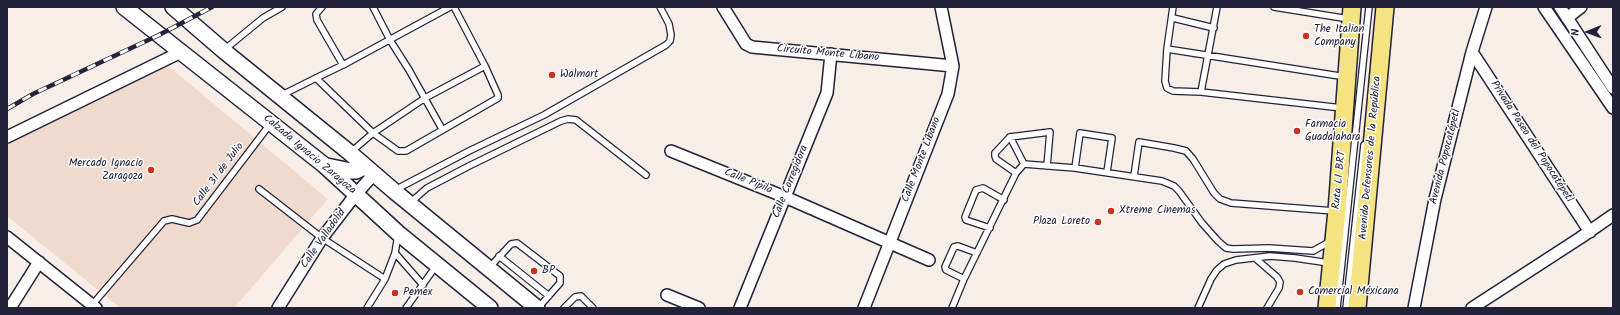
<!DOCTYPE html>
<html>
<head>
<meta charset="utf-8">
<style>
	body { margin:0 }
	#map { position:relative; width:1620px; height:315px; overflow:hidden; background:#f8eee8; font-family:Kalam,sans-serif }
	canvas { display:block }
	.frame { position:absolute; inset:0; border:8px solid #22223b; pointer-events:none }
	.north { position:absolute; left:1568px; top:12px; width:40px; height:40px; -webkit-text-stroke:3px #fff; paint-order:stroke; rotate:269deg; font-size:11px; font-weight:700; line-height:16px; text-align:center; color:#22223b }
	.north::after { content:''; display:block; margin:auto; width:14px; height:18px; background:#22223b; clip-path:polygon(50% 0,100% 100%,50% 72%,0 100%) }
</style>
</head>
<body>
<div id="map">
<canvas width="1620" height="315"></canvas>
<div class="frame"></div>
<div class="north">N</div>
</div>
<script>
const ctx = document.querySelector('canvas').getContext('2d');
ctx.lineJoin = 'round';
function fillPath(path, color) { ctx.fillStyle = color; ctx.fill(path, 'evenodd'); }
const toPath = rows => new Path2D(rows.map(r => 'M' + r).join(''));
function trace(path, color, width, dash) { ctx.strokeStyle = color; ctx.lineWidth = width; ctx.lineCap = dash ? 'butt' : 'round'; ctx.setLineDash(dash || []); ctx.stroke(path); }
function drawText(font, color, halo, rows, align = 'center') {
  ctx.font = font + ' Kalam,sans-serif'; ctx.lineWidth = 3; ctx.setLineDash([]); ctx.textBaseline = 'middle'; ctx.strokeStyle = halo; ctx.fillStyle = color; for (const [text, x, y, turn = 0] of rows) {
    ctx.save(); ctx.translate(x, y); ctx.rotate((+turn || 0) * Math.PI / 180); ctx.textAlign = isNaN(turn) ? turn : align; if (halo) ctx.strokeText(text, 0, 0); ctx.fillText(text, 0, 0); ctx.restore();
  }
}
fillPath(toPath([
	[166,64,328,199,234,308,120,308,7,216,7,142]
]), '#f0dacd');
const service = toPath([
	[322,7,316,14,317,20,343,65],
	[373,7,390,40,409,70,442,129],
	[1173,7,1167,49,1165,81,1167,88,1173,91,1201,92],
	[1217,7,1201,92,1342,108],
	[1274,7,1349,19],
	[1173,18,1214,28],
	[1167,49,1346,77],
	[224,50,263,18,282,7],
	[316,78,373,133,398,151,406,151,498,98,498,95,485,66,454,7],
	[282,95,316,78,343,65,450,7],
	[1010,137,1050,132,1047,166],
	[351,152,373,133,425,98,485,66],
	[1024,164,1075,168,1162,181,1174,186,1179,191,1202,223,1218,241,1226,248,1233,249,1269,248,1313,251,1331,241],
	[1075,168,1080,133,1112,138,1107,172],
	[1016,173,996,159,995,156,995,153,1010,137,1024,164],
	[1134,176,1139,142,1174,148,1186,151,1193,159,1214,193,1220,199,1231,203,1334,211],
	[259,189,322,238,385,279],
	[395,190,469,151,544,115,666,45,670,41,671,35,669,24,660,7],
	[411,202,427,188,469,166,561,121,568,119,576,120,646,175],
	[990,228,966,220,965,217,976,190,983,188,1004,200],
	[395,253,423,285],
	[499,256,549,296],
	[1255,258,1277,277,1280,282,1279,288,1267,308],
	[489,268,511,244,517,243,560,276,560,283,538,308],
	[964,279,946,270,945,267,954,247,958,246,977,253],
	[92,305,164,221,172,219,189,223,197,220,271,123],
	[367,308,385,279,395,253,398,235],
	[406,308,436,266],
	[564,308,575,297,581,296,593,308],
	[952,308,964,279,1016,173,1024,164],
	[1198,308,1211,279,1217,270,1224,264,1236,260,1270,256,1295,258,1329,263],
	[1337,308,1369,7],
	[1346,308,1364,145]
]);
const minor = toPath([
	[723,7,746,44,752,47,953,66],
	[1544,7,1613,108],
	[1560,7,1613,88],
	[1567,18,1581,7],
	[1472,52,1590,232],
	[7,137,181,52],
	[671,151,785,197,929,260],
	[7,237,96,308],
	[667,295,699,308],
	[10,308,39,262],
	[278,308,322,238,356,194,374,174],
	[740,308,827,93,831,54],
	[864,308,948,94,953,66,941,7],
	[1414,308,1435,199,1472,52,1486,7],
	[1472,308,1580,238,1613,215]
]);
const secondary = toPath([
	[124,7,324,165,398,233,490,308],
	[173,7,224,51,350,153,394,191,537,308],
	[327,166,351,171,356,171,364,167]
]);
const primary = toPath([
	[1327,308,1337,211,1352,7],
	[1357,308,1385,7]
]);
trace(service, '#22223b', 8);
trace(minor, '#22223b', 14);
trace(secondary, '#22223b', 18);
trace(primary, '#22223b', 20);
trace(service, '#fff', 5.5);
trace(minor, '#fff', 11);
trace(secondary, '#fff', 15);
trace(primary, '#f5e382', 17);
const rail = toPath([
	[7,109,33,94,159,35,212,7]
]);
trace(rail, '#22223b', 4.5);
trace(rail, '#fff', 3, [9]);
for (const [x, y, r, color] of [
	[1306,36,4,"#c8321e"],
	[552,75,4,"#c8321e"],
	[1297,131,4,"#c8321e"],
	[151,170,4,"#c8321e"],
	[1111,211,4,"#c8321e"],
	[1098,222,4,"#c8321e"],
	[534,271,4,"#c8321e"],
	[1300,292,4,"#c8321e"],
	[395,293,4,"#c8321e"]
]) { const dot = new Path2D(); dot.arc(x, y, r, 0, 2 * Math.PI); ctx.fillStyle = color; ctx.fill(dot); trace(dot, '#fff', 1.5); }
drawText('11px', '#22223b', '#fff', [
	["The Italian",1314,30],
	["Company",1314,43],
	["Walmart",560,75],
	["Farmacia",1305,125],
	["Guadalahara",1305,138],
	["Mercado Ignacio",143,164,"right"],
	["Zaragoza",143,177,"right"],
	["Xtreme Cinemas",1119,211],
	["Plaza Loreto",1090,222,"right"],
	["BP",542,271],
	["Comercial Méxicana",1308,292],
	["Pemex",403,293]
], 'left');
drawText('11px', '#22223b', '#fff', [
	["Circuito Monte Líbano",828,54,5],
	["Privada Paseo del Popocatépetl",1531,142,57],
	["Calzada Ignacio Zaragoza",309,155,40],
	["Avenida Popocatépetl",1446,157,-76],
	["Avenida Defensores de la República",1371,158,-85],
	["Calle Monte Líbano",922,160,-69],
	["Calle 31 de Julio",219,175,-53],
	["Ruta L1 BRT",1340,180,-84],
	["Calle Pípila",748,182,22],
	["Calle Corregidora",791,182,-68],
	["Calle Valladolid",324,239,-55]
]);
</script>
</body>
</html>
